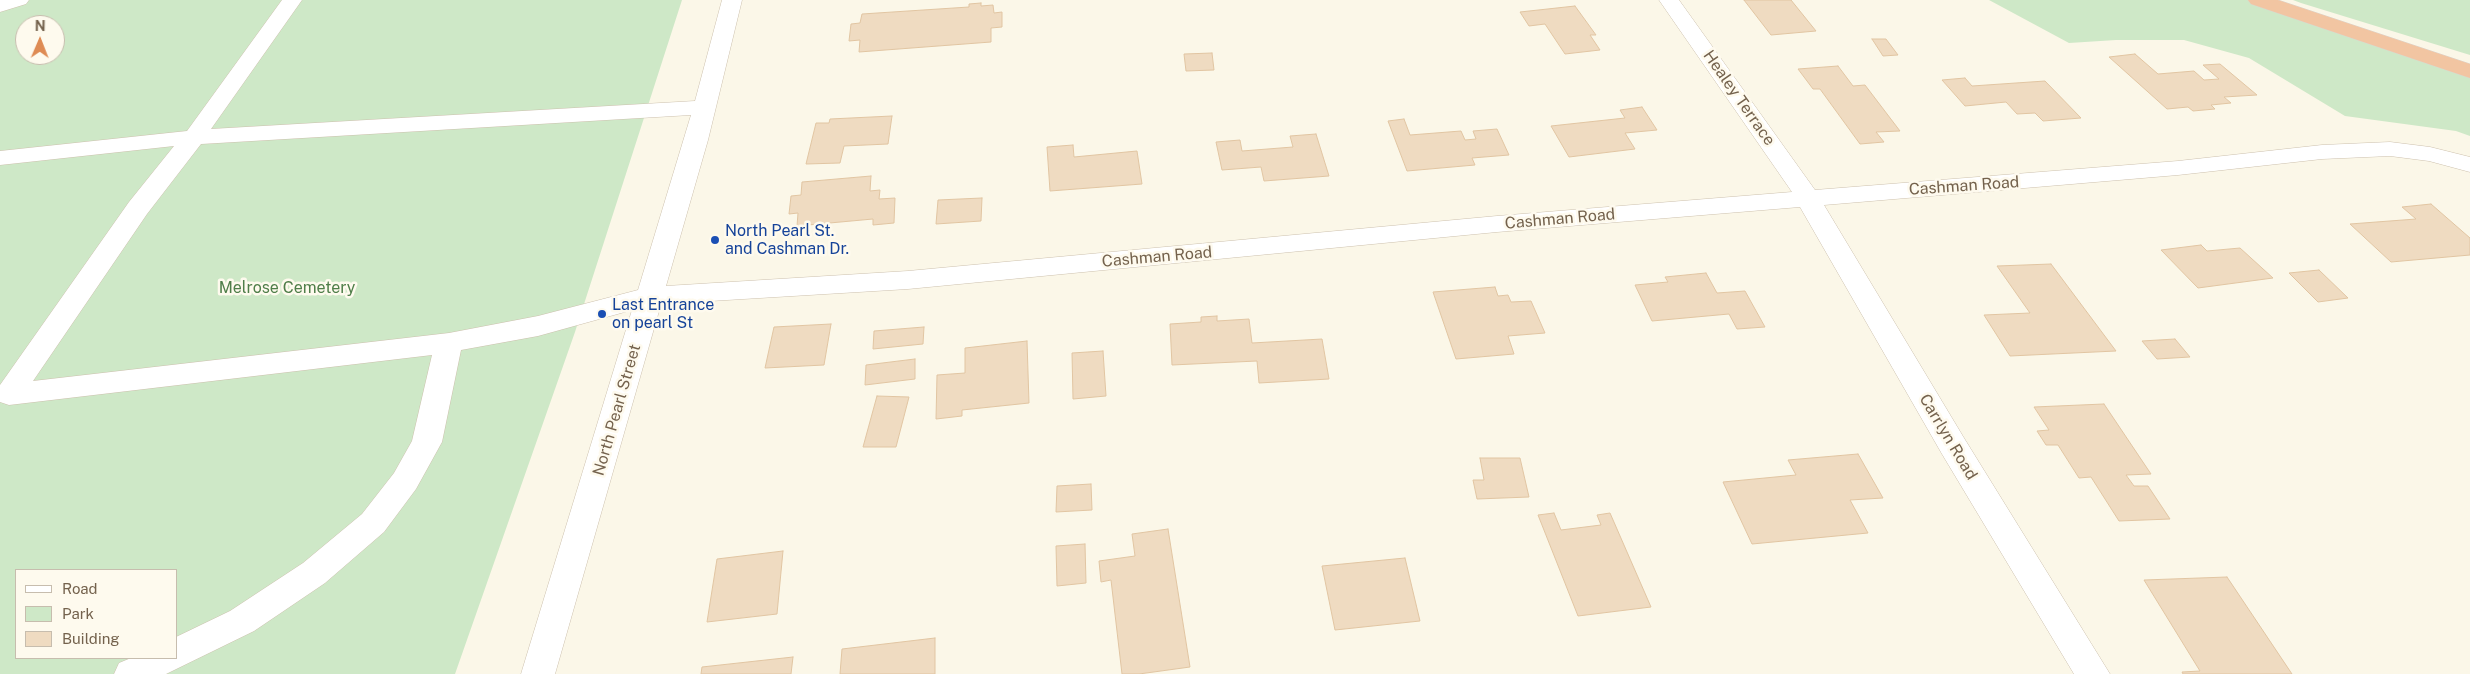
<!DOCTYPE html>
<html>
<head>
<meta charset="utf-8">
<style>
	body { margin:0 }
	#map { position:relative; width:2470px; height:674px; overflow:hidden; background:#fbf7e8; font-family:"Public Sans",sans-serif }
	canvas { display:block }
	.legend { position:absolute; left:15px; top:569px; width:162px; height:90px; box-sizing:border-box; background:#fefaee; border:1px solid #c7bdae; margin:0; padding:6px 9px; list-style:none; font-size:15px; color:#74624d }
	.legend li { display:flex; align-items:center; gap:10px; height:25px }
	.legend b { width:25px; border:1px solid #c7bdae }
	.north { position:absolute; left:15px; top:15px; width:50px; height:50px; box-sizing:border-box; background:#fefaee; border:1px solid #c7bdae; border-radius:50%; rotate:1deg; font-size:14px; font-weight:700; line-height:20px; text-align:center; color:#74624d }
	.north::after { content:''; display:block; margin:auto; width:18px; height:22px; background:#de8b54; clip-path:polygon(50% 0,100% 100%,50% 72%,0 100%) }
</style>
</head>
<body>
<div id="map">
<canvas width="2470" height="674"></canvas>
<ul class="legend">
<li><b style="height:6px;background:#fff"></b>Road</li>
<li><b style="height:14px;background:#cee8c7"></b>Park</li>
<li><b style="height:14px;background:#efdbc1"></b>Building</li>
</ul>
<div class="north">N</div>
</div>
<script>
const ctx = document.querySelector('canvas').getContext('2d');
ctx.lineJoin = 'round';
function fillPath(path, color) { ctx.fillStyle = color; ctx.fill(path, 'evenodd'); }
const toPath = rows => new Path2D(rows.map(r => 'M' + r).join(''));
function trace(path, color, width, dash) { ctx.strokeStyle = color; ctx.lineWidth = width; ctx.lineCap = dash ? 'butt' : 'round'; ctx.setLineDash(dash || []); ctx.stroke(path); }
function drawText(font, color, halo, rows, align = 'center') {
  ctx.font = font + ' "Public Sans",sans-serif'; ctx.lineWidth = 5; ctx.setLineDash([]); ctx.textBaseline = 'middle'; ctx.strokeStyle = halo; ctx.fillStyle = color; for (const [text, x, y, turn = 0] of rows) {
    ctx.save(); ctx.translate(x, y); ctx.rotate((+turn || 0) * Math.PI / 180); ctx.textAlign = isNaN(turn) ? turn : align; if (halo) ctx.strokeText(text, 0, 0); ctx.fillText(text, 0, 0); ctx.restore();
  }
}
fillPath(toPath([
	[0,0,682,0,575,332,455,674,0,674],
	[25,25,55,25,55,55,25,55],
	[16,570,176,570,176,658,16,658],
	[1989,0,2258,0,2470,71,2470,136,2456,131,2345,116,2249,58,2184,40,2116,40,2069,43],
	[2293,0,2470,0,2470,55,2301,3]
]), '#cee8c7');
const building = toPath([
	[1744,0,1791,0,1816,31,1771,35,1744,0],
	[981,3,981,6,993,5,994,13,1002,12,1002,27,991,28,991,42,859,52,860,40,849,41,851,24,860,23,862,14,969,7,969,4,981,3],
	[1575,6,1596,35,1590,35,1600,50,1565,54,1545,24,1529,26,1520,12,1575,6],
	[1872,39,1886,39,1898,55,1883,56,1872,39],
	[1212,53,1214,70,1186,71,1184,54,1212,53],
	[2135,54,2158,74,2194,71,2204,80,2219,79,2203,65,2220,64,2257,95,2224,97,2231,103,2211,105,2215,109,2193,111,2188,107,2167,109,2109,57,2135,54],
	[1838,66,1853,86,1865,85,1900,131,1876,132,1884,142,1860,144,1820,89,1813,89,1798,69,1838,66],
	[1965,78,1972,86,2045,81,2081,118,2043,121,2035,113,2017,114,2006,102,1965,106,1942,80,1965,78],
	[1642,107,1657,130,1625,133,1635,149,1569,157,1551,126,1625,118,1620,110,1642,107],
	[892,116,888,144,844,146,840,163,806,164,816,123,829,123,830,119,892,116],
	[1404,119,1410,135,1461,131,1465,140,1476,139,1473,131,1497,129,1509,155,1472,158,1475,165,1407,171,1388,121,1404,119],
	[1316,134,1329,176,1264,181,1261,167,1222,170,1216,142,1240,140,1242,151,1293,147,1290,136,1316,134],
	[1073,145,1074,157,1137,151,1142,184,1050,191,1047,147,1073,145],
	[871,176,870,191,880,190,879,199,895,198,894,223,873,225,873,219,797,226,798,213,789,214,791,196,801,195,802,182,871,176],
	[982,198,981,221,936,224,938,200,982,198],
	[2431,204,2470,238,2470,255,2391,262,2350,224,2416,219,2402,207,2431,204],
	[2201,245,2207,251,2240,248,2273,278,2198,288,2161,250,2201,245],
	[2051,264,2116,351,2010,356,1984,315,2030,313,1997,266,2051,264],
	[2319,270,2348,298,2318,302,2289,273,2319,270],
	[1706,273,1717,293,1745,291,1765,327,1737,329,1729,314,1652,321,1635,285,1668,282,1665,277,1706,273],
	[1495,287,1498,296,1508,295,1511,302,1531,301,1545,333,1508,336,1514,354,1456,359,1433,292,1495,287],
	[1217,316,1217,321,1249,319,1252,343,1322,339,1329,379,1259,383,1257,361,1172,365,1170,324,1201,322,1201,317,1217,316],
	[831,324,824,365,765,368,774,327,831,324],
	[924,327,923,344,873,349,874,331,924,327],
	[2175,339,2190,357,2157,359,2142,341,2175,339],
	[1027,341,1029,403,962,410,962,416,936,419,937,375,965,373,965,348,1027,341],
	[1103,351,1106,396,1073,399,1072,353,1103,351],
	[915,359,915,379,865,385,866,365,915,359],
	[877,396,909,397,896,447,863,447,877,396],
	[2104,404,2151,474,2126,475,2134,486,2148,486,2170,519,2119,521,2091,477,2079,478,2058,445,2046,445,2037,431,2049,430,2034,407,2104,404],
	[1858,454,1883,498,1850,500,1868,533,1752,544,1723,482,1796,475,1788,460,1858,454],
	[1480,458,1520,458,1529,497,1477,499,1473,480,1484,480,1480,458],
	[1091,484,1092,510,1056,512,1057,486,1091,484],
	[1554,513,1561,530,1601,525,1597,515,1610,513,1651,607,1578,616,1538,515,1554,513],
	[1168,529,1190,667,1139,674,1122,674,1111,580,1101,582,1099,561,1135,556,1132,534,1168,529],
	[1085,544,1086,583,1057,586,1056,546,1085,544],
	[783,551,777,614,707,622,717,559,783,551],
	[1405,558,1420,621,1335,630,1322,566,1405,558],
	[2227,577,2292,674,2183,674,2182,672,2200,671,2144,580,2227,577],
	[935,638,935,674,840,674,842,649,935,638],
	[793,657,791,674,701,674,702,667,793,657]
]);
fillPath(building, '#efdbc1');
trace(building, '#e1c5a2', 1);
const minor = toPath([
	[0,0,29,0,26,4,0,12,0,0],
	[282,0,302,0,211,129,695,101,722,0,742,0,708,140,666,286,908,271,1497,216,1792,192,1659,0,1679,0,1815,190,2178,161,2322,145,2390,142,2430,147,2470,157,2470,172,2429,161,2390,156,2322,159,2178,175,1824,205,1964,438,2110,674,2074,674,1942,454,1800,207,1497,232,908,289,661,304,555,674,521,674,632,310,538,336,461,350,442,442,416,489,384,532,325,583,254,631,166,674,114,674,119,663,131,658,176,658,176,637,230,611,303,563,362,514,394,473,412,441,432,355,9,405,0,402,0,385,129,202,174,146,0,165,0,151,187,131,282,0],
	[691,115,638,290,538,316,449,333,33,381,147,214,201,144,691,115]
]);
const highway = toPath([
	[2248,0,2278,0,2470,64,2470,78,2251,4,2248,0]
]);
trace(minor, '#cdc1ae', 1);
trace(highway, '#dbd6d1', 1);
fillPath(minor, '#fff');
fillPath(highway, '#f2c5a2');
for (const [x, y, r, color] of [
	[715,240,5,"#1a4fb4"],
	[602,314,5,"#1a4fb4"]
]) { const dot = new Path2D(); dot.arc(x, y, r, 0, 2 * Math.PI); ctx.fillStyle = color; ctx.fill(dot); trace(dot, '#fefaee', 2); }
drawText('16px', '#74624d', '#fefaee', [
	["Healey Terrace",1739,98,55],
	["Cashman Road",1964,186,-4],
	["Cashman Road",1560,219,-5],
	["Cashman Road",1157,257,-5],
	["North Pearl Street",617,410,-74],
	["Carrlyn Road",1948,437,59]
]);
drawText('16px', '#164399', '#fefaee', [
	["North Pearl St.",725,231],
	["and Cashman Dr.",725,249],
	["Last Entrance",612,305],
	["on pearl St",612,323]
], 'left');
drawText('16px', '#4f7e49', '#fefaee', [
	["Melrose Cemetery",287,288]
]);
</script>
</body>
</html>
